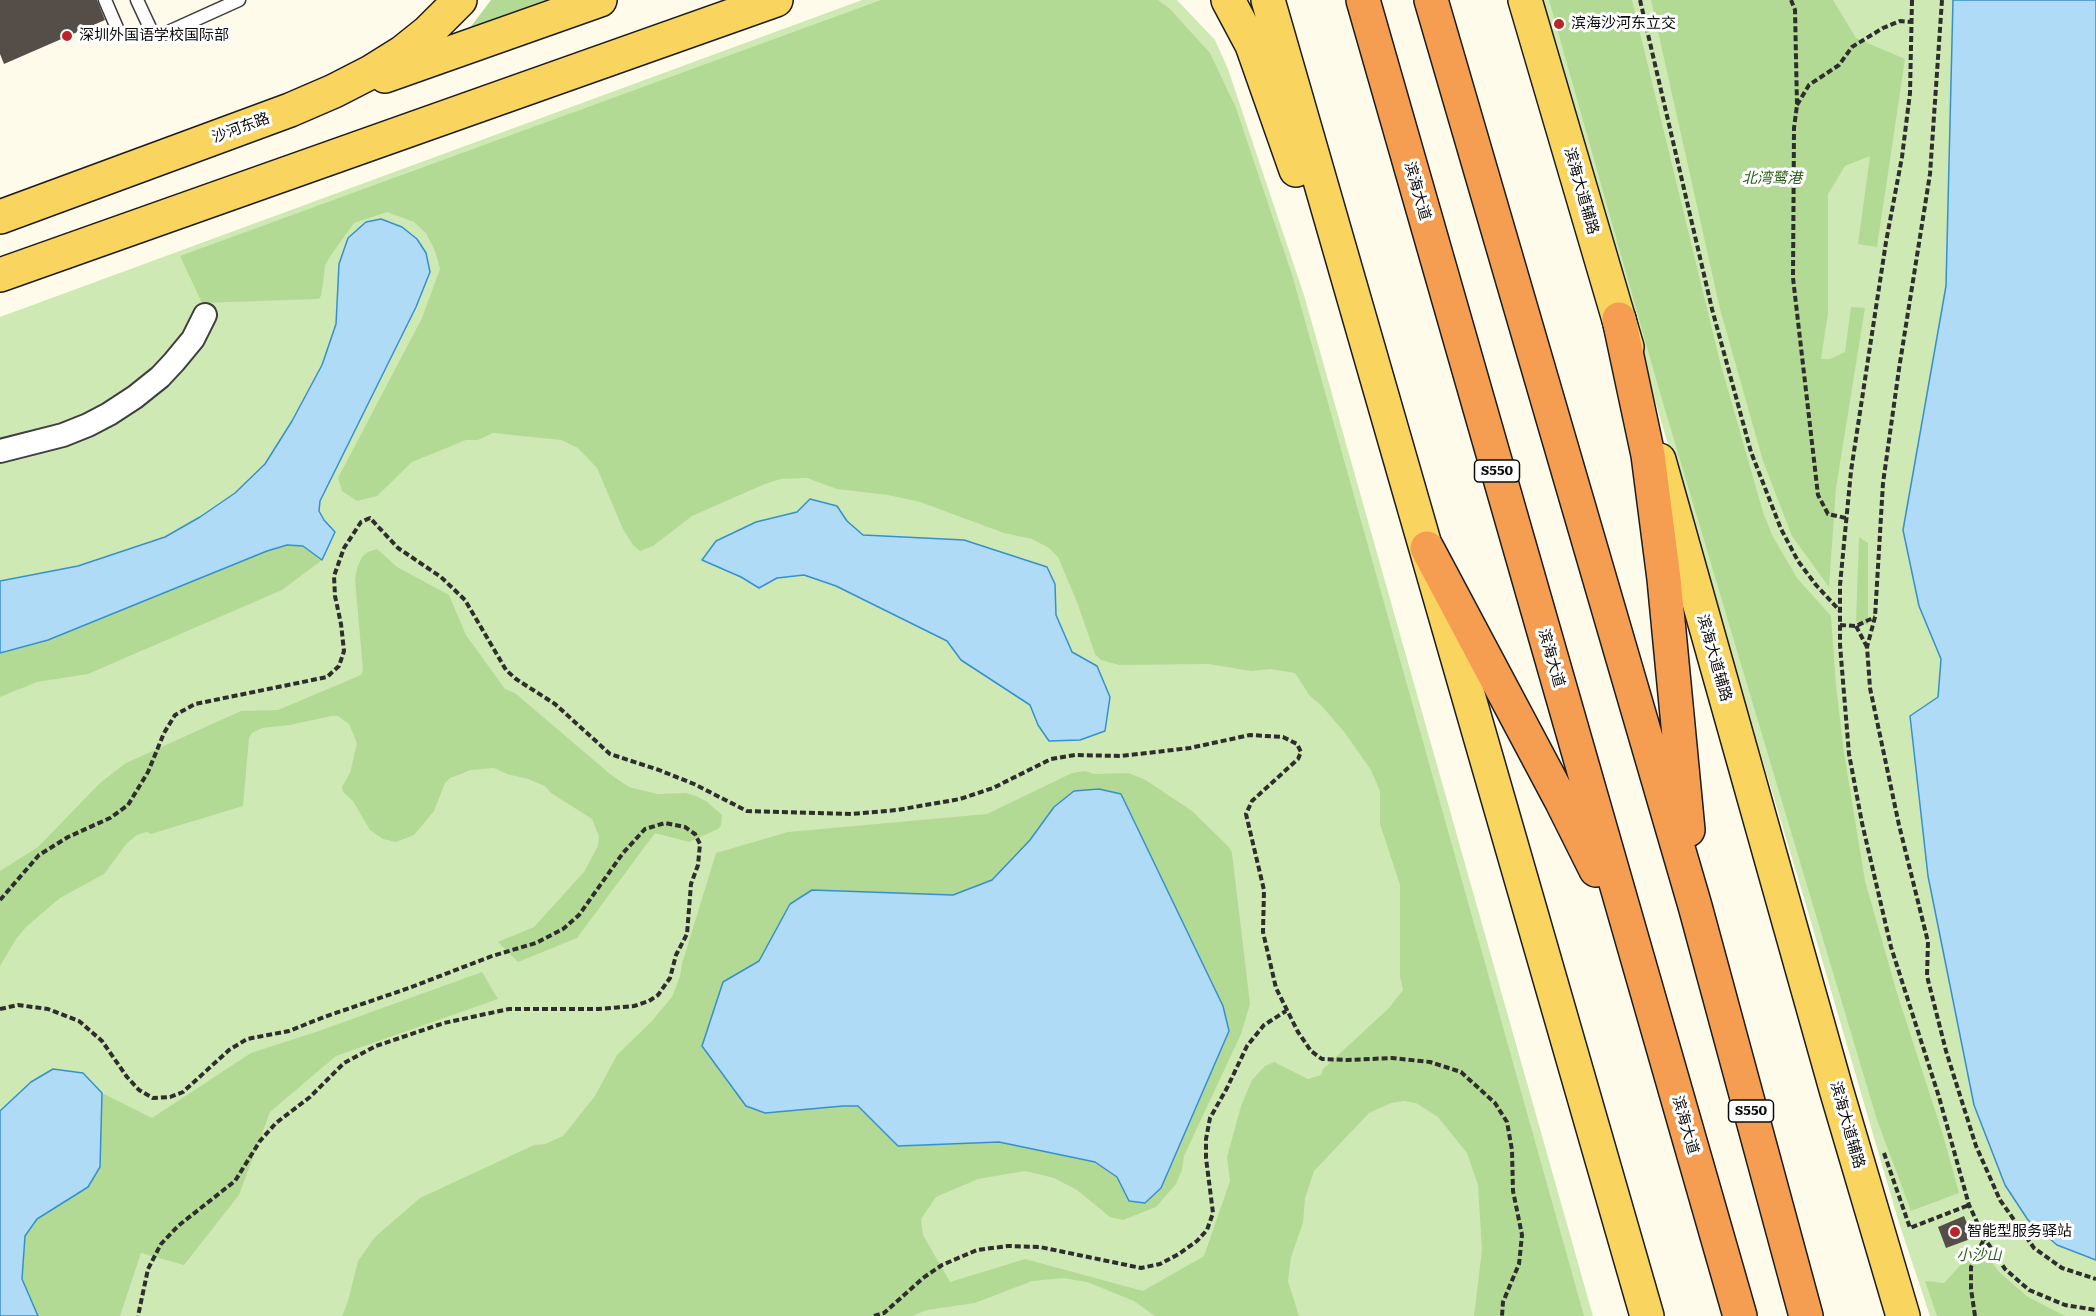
<!DOCTYPE html>
<html>
<head>
<meta charset="utf-8">
<style>
	body { margin:0 }
	canvas { display:block; background:#fffbea }
</style>
</head>
<body>
<canvas width="2096" height="1316"></canvas>
<script>
const ctx = document.querySelector('canvas').getContext('2d');
ctx.lineJoin = 'round';
function fillPath(path, color) { ctx.fillStyle = color; ctx.fill(path, 'evenodd'); }
const toPath = rows => new Path2D(rows.map(r => 'M' + r).join(''));
function trace(path, color, width, dash) { ctx.strokeStyle = color; ctx.lineWidth = width; ctx.lineCap = dash ? 'butt' : 'round'; ctx.setLineDash(dash || []); ctx.stroke(path); }
function drawText(font, color, halo, rows, align = 'center') {
  ctx.font = font + ' Literata,"Noto Sans SC",serif'; ctx.lineWidth = 6; ctx.setLineDash([]); ctx.textBaseline = 'middle'; ctx.strokeStyle = halo; ctx.fillStyle = color; for (const [text, x, y, turn = 0] of rows) {
    ctx.save(); ctx.translate(x, y); ctx.rotate((+turn || 0) * Math.PI / 180); ctx.textAlign = isNaN(turn) ? turn : align; if (halo) ctx.strokeText(text, 0, 0); ctx.fillText(text, 0, 0); ctx.restore();
  }
}
fillPath(toPath([
	[862,0,1177,0,1215,40,1228,69,1304,295,1593,1316,0,1316,0,317],
	[1535,0,1953,0,1946,286,1903,530,1919,606,1941,659,1938,697,2057,1245,2096,1260,2096,1316,1930,1316,1899,1223,1806,905]
]), '#cfe9b5');
fillPath(toPath([
	[491,0,558,0,463,37],
	[881,0,1158,0,1170,9,1210,53,1236,108,1293,278,1584,1316,1474,1316,1482,1250,1478,1185,1467,1153,1438,1117,1416,1103,1404,1101,1391,1103,1369,1113,1314,1171,1305,1198,1303,1223,1291,1257,1288,1281,1299,1316,1155,1316,1134,1301,1087,1282,1063,1278,1032,1281,975,1303,927,1310,912,1316,342,1316,348,1301,358,1261,375,1237,420,1198,534,1145,545,1144,563,1136,595,1096,617,1055,651,1022,672,997,680,976,682,964,716,853,788,832,987,814,1072,773,1085,771,1094,774,1128,773,1144,779,1192,811,1229,847,1232,853,1250,1004,1241,1034,1184,1156,1182,1170,1176,1184,1156,1207,1123,1220,1110,1217,1077,1190,1054,1178,1025,1171,978,1179,936,1197,921,1219,923,1235,950,1282,1025,1259,1143,1291,1204,1256,1230,1181,1227,1157,1241,1106,1252,1080,1265,1066,1274,1062,1308,1079,1321,1075,1323,1069,1389,1008,1403,990,1400,976,1400,885,1380,824,1380,791,1371,770,1345,733,1321,705,1310,696,1295,673,1270,669,1251,671,1209,664,1119,665,1101,660,1095,654,1077,602,1058,557,1049,548,1032,539,1004,533,920,502,888,495,837,489,807,478,781,479,765,484,692,516,653,546,640,551,633,545,623,529,597,468,578,448,561,440,493,433,478,440,466,440,412,462,377,496,357,501,342,491,338,478,422,318,440,269,435,251,426,233,414,222,387,212,354,223,329,258,325,266,322,291,320,298,317,299,202,303,180,256],
	[1099,789,1121,794,1223,1006,1145,1203,1129,1201,1117,1177,1095,1162,999,1142,898,1146,858,1106,843,1106,723,982,759,961,811,890,953,895,992,880,1030,840,1054,807],
	[1549,0,1632,0,1720,362,1763,512,1772,535,1797,578,1831,616,1836,685,1844,753,1865,881,1897,993,1943,1135,1959,1193,1911,1211,1877,1120,1658,386],
	[1651,0,1833,0,1856,38,1905,59,1877,247,1858,244,1870,156,1845,166,1828,194,1828,313,1821,359,1830,359,1845,352,1851,307,1865,308,1836,488,1829,587,1792,536,1763,461,1720,309],
	[1859,537,1868,543,1868,625,1856,621],
	[287,545,303,546,322,560,282,590,88,674,37,682,0,697,0,653,48,640,267,551],
	[377,549,397,567,449,595,466,635,505,689,515,693,610,774,629,787,657,794,686,793,696,796,706,801,722,815,721,825,718,829,689,842,655,833,577,938,518,962,498,942,534,927,584,872,598,846,599,836,592,819,551,793,545,786,528,779,507,774,494,768,471,770,450,778,445,783,434,811,414,835,396,842,383,839,370,830,353,801,343,792,342,787,350,773,357,743,349,724,338,716,331,716,290,725,262,728,252,733,249,738,243,806,151,834,147,832,137,835,127,843,104,874,60,898,26,927,16,939,0,966,0,871,38,847,100,783,126,763,241,711,278,710,361,675,363,670,355,579,357,568,362,557,368,552],
	[482,972,498,999,336,1056,270,1112,239,1195,184,1265,141,1253,120,1316,38,1316,22,1279,25,1236,37,1219,88,1187,100,1167,102,1093,152,1118,251,1053,319,1031],
	[1979,1245,2000,1273,2028,1297,2065,1316,1937,1316,1925,1281,1944,1283]
]), '#b3da94');
const water = toPath([
	[1953,0,2096,0,2096,1260,2057,1245,2028,1220,2005,1185,1974,1105,1928,876,1910,716,1938,697,1941,659,1919,606,1903,530,1946,286,1953,0],
	[381,219,402,227,417,239,426,253,430,272,416,307,320,501,319,511,324,520,335,532,322,560,303,546,287,545,267,551,48,640,0,653,0,581,78,566,165,537,200,517,235,493,265,464,292,421,322,365,336,324,339,264,348,238,366,222,381,219],
	[810,499,837,506,847,521,863,535,964,540,1047,567,1055,584,1056,615,1072,652,1097,666,1110,697,1105,731,1080,740,1049,741,1038,725,1030,705,961,660,947,641,836,586,804,575,777,578,759,588,741,577,702,560,716,541,756,522,797,512,810,499],
	[1099,789,1121,794,1223,1006,1229,1031,1161,1188,1145,1203,1129,1201,1117,1177,1095,1162,999,1142,898,1146,858,1106,843,1106,765,1113,746,1106,702,1046,723,982,759,961,790,904,812,890,953,895,992,880,1030,840,1054,807,1074,791,1099,789],
	[53,1069,83,1073,102,1093,100,1167,88,1187,37,1219,25,1236,22,1279,38,1316,0,1316,0,1111,31,1082,53,1069]
]);
fillPath(water, '#afdbf6');
trace(water, '#3690ce', 1.5);
fillPath(toPath([
	[0,0,97,0,105,20,4,64,0,54],
	[1964,1216,1973,1238,1946,1248,1938,1227]
]), '#544d48');
const lane = toPath([
	[105,0,117,28],
	[137,0,151,30,159,34,166,33,239,0]
]);
const street = toPath([
	[0,451,63,435,88,425,109,414,135,397,160,377,174,362,193,339,205,315]
]);
const primary = toPath([
	[1228,0,1252,45,1296,170],
	[1268,0,1647,1316],
	[1525,0,1627,347],
	[385,76,600,0],
	[0,217,290,110,334,91,371,72,403,52,428,32,460,0],
	[0,275,776,0],
	[1659,460,1836,1089,1903,1316]
]);
const highway = toPath([
	[1363,0,1740,1316],
	[1431,0,1695,906,1806,1316],
	[1619,319,1648,455,1664,579,1688,830],
	[1427,548,1562,802,1596,870]
]);
trace(lane, '#3f3f3f', 15);
trace(street, '#3f3f3f', 26);
trace(primary, '#1d1d1d', 36);
trace(highway, '#1d1d1d', 36);
trace(toPath([
	[1640,0,1712,309,1751,452,1781,529,1798,561,1816,585,1840,611],
	[1791,0,1795,10,1797,105,1794,128,1793,278,1818,495,1828,514,1846,518],
	[1912,0,1910,93,1902,157,1886,242,1851,471,1840,585,1840,645,1849,754,1862,823,1891,947,1939,1097,1969,1205,1985,1239,2005,1269,2029,1290,2065,1305,2096,1310],
	[1942,0,1930,174,1899,369,1883,483,1875,617,1867,647,1870,688,1899,825,1928,942,1927,976,1946,1051,1976,1146,2000,1200,2034,1248,2062,1268,2096,1279],
	[1797,105,1809,85,1839,65,1852,47,1883,28,1900,21,1912,22],
	[1840,625,1856,626,1875,617],
	[1856,626,1867,647],
	[0,900,39,855,68,837,110,818,128,805,148,772,164,733,175,715,195,704,327,677,339,666,344,651,341,624,335,596,334,576,344,548,361,522,370,518,398,548,441,577,465,600,506,670,516,679,555,704,610,754,659,770,694,784,747,811,852,814,897,810,960,799,993,788,1051,759,1075,755,1121,756,1190,748,1250,735,1283,737,1297,744,1301,752,1298,759,1252,801,1246,814,1264,890,1263,932,1276,988,1298,1032,1311,1051,1322,1059,1348,1060,1392,1058,1430,1062,1461,1072,1495,1103,1507,1122,1512,1150,1513,1191,1522,1235,1519,1264,1503,1302,1502,1316],
	[0,1009,18,1005,48,1009,79,1021,102,1041,127,1077,139,1090,153,1098,170,1097,183,1092,229,1050,247,1039,289,1031,324,1017,409,988,492,956,536,943,563,929,579,915,623,853,645,829,665,823,685,827,695,834,700,844,698,865,691,884,687,934,676,955,670,978,658,995,649,1001,634,1006,598,1009,509,1009,444,1023,376,1046,344,1063,310,1097,276,1123,260,1141,235,1181,178,1226,161,1244,148,1269,138,1316],
	[1884,1153,1910,1228,1969,1205],
	[874,1316,884,1313,923,1278,942,1265,977,1250,1008,1246,1040,1247,1141,1268,1160,1264,1179,1254,1197,1241,1207,1230,1213,1213,1206,1158,1206,1139,1210,1118,1227,1088,1247,1046,1264,1025,1286,1011],
	[1975,1316,1971,1289,1971,1267,1984,1239]
]), '#2e2e2e', 4, [6, 3]);
trace(lane, '#fff', 12);
trace(street, '#fff', 22);
trace(primary, '#f9d560', 33);
trace(highway, '#f59e52', 33);
for (const [x, y, r, color] of [
	[1559,24,6,"#bc242a"],
	[67,36,6,"#bc242a"],
	[1955,1232,6,"#bc242a"]
]) { const dot = new Path2D(); dot.arc(x, y, r, 0, 2 * Math.PI); ctx.fillStyle = color; ctx.fill(dot); trace(dot, '#fff', 2); }
for (const [x, y, w] of [
	[1497,471,45],
	[1751,1111,45]
]) { const box = new Path2D(); box.roundRect(x - w / 2, y - 11, w, 22, 4.5); ctx.fillStyle = '#fff'; ctx.fill(box); trace(box, '#0c0c0c', 1.5); }
drawText('bold 14px', '#0c0c0c', null, [
	["S550",1497,471],
	["S550",1751,1111]
]);
drawText('15px', '#0c0c0c', '#fff', [
	["滨海沙河东立交",1571,24],
	["深圳外国语学校国际部",79,36],
	["智能型服务驿站",1967,1232]
], 'left');
drawText('15px', '#0c0c0c', '#fff', [
	["沙河东路",241,128,-20],
	["滨海大道",1417,191,74],
	["滨海大道辅路",1581,191,74],
	["滨海大道",1551,658,74],
	["滨海大道辅路",1714,658,74],
	["滨海大道",1685,1125,74],
	["滨海大道辅路",1847,1125,74]
]);
drawText('italic 15px', '#2a631c', '#fff', [
	["北湾鹭港",1772,179],
	["小沙山",1979,1256]
]);
</script>
</body>
</html>
